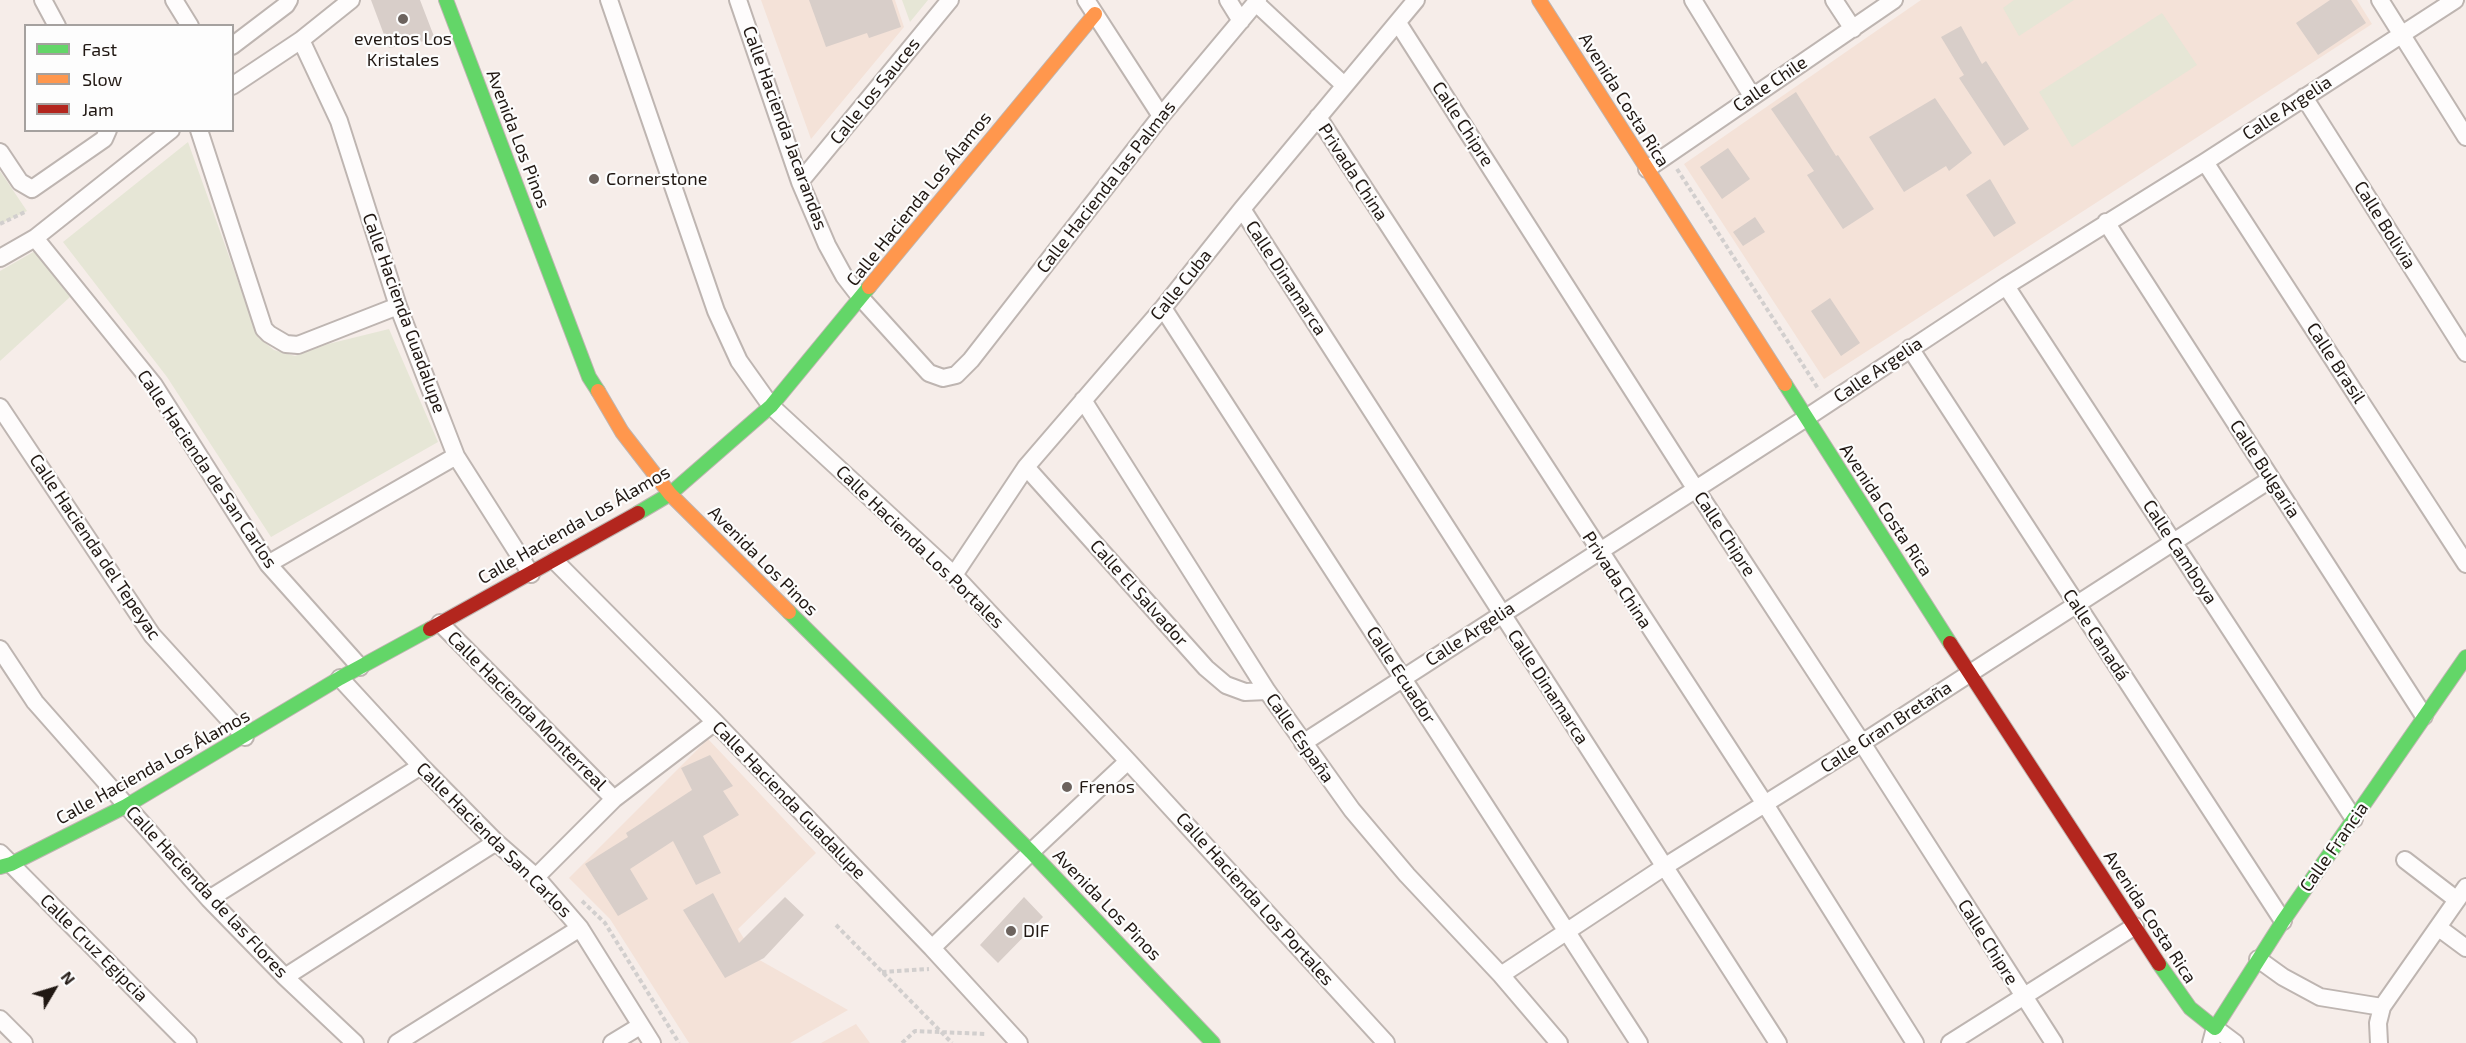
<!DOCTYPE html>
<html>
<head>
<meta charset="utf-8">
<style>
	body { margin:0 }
	#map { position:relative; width:2466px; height:1043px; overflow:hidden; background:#f6ede9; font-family:"Exo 2",sans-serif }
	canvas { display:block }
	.legend { position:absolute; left:24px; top:24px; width:210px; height:108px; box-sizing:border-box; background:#fdfdfd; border:2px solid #a5a19f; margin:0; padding:8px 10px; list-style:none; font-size:18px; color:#211813 }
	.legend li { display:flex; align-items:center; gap:12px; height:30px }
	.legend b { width:30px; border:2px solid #a5a19f }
	.north { position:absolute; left:24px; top:959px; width:60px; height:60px; -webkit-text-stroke:4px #fdfdfd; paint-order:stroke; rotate:52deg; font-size:16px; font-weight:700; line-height:24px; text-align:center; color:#211813 }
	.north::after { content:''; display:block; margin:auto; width:21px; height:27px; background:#211813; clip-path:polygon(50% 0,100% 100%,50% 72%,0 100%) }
</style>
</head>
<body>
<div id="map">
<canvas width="2466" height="1043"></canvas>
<ul class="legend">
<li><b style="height:8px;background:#63d668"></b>Fast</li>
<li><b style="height:8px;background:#ff974d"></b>Slow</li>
<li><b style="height:8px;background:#b3261e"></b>Jam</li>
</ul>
<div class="north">N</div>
</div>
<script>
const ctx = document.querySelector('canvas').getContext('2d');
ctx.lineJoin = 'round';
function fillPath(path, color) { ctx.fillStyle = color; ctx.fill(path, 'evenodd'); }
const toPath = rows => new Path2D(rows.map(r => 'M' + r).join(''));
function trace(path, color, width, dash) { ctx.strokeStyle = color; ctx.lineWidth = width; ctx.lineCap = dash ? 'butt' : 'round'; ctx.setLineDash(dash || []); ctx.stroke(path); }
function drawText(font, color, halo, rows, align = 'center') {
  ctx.font = font + ' "Exo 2",sans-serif'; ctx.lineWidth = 4.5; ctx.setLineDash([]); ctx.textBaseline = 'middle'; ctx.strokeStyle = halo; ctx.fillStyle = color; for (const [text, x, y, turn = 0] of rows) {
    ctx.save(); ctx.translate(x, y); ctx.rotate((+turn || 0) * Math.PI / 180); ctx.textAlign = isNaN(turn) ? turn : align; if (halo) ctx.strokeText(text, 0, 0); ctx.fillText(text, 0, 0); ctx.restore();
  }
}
fillPath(toPath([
	[761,0,895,0,904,27,811,139],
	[1921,0,2357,0,2372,24,1824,379,1684,164],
	[708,739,816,853,738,929,756,958,848,1010,790,1043,689,1043,610,919,569,878],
	[856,1024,870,1043,821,1043]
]), '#f4e2d8');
fillPath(toPath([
	[902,0,928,0,910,22],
	[2014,0,2074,0,2019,36,2003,8],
	[2162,13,2197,65,2072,147,2039,92],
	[188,142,258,337,274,350,295,356,328,344,389,329,438,442,271,537,167,377,63,242],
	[0,171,27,211,0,224],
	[35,251,70,297,0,361,0,271]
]), '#e6e6d6');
fillPath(toPath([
	[371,0,420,0,435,39,389,48],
	[809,0,892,0,901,27,869,38,867,33,826,47],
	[2330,0,2351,0,2366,23,2318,55,2296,23],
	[1961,26,1982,64,1986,61,2029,129,2004,146,1959,78,1964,75,1941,37],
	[1796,92,1836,156,1838,155,1874,209,1843,229,1807,175,1814,171,1771,109],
	[1935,98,1972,153,1949,171,1946,166,1904,192,1869,137],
	[1728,148,1750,179,1722,199,1700,167],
	[1990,179,2016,223,1994,237,1966,195],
	[1755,217,1765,232,1743,246,1733,232],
	[1830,298,1860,343,1841,356,1811,311],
	[710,755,733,786,723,791,739,815,703,836,721,873,696,885,673,841,630,869,648,899,618,916,585,864,628,837,626,833,692,790,681,768],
	[713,893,739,943,785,897,804,915,764,958,725,978,683,910],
	[1024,897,1043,917,998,963,980,945]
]), '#d8cec9');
const street = toPath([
	[43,0,57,26],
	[174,0,190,26],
	[609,0,716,311,739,361,771,406,954,575,1128,761,1386,1043],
	[738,0,800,182,827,245,844,276,861,298,929,373,943,378,956,375,971,360,1161,116,1258,0],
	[1086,0,1161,116],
	[1228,0,1241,21],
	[1693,0,1752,96],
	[1834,0,1853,29],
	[2380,0,2466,137],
	[1256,3,1344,85],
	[1398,23,1695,488,1862,743,2054,1043],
	[301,40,339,121,398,306,456,456,531,574],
	[232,46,286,5,289,0],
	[232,86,301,40,351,0],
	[2304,97,2466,353],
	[1318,117,1765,804,1915,1043],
	[199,130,264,329,269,334,286,344,298,345,398,306],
	[0,152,20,182,32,189,104,139,108,130],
	[2205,162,2466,564],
	[1647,169,1894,0],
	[800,182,950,0],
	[1242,209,1778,1043],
	[2106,222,2424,716],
	[35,238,154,385,268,564,360,667],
	[0,258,35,238,171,130],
	[2006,286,2354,819],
	[1163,308,1639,1043],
	[1910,348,2283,921],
	[1083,400,1267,691,1352,810,1407,875,1501,975,1559,1043],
	[0,407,152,635,245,737],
	[1026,467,1206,668,1226,685,1245,692,1267,691],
	[555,561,715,722,932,948,1019,1043],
	[268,564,456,456],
	[954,575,1026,467,1163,308,1242,209,1416,0],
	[440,623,614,799],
	[0,649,35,702,209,899,285,977,355,1043],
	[340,678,421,766,496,842,536,877,580,928,652,1043],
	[1303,743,1806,418,2006,286,2205,162,2455,0],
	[0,853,188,1043],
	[2405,860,2457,900],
	[536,877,614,799,715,722],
	[209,899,421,766],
	[2439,928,2466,948],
	[932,948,1031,852,1128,761],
	[2258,959,2283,977,2320,997,2382,1007],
	[1501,975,1664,867,1862,743,2271,479],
	[285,977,496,842],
	[0,1019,24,1043],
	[397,1043,580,928],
	[612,1043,640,1026],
	[1950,1043,2135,926],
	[2211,1043,2215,1028,2235,1043],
	[2379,1043,2378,1023,2382,1007,2466,887]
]);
const fast = toPath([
	[446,0,589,377,598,391],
	[1785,384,1950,643],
	[638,513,670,494,771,406,869,287],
	[789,612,1031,852,1213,1043],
	[0,867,11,864,126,806,340,678,430,629],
	[2159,964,2190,1008,2215,1028,2283,921,2466,657]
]);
const slow = toPath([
	[1539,0,1785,384],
	[869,287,1095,14],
	[598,391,622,432,670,494,789,612]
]);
const jam = toPath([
	[430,629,638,513],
	[1950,643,2159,964]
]);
trace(street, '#beb5b1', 20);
trace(fast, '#beb5b1', 16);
trace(slow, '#beb5b1', 16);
trace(jam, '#beb5b1', 16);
trace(toPath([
	[1677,169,1819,390],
	[0,224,27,211],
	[582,901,605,923,679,1043],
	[836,925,952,1043],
	[882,972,929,969],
	[902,1043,915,1031,986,1034]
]), '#d2cfce', 4, [4.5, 3]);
trace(street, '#fefcfc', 16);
trace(fast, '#63d668', 14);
trace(slow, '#ff974d', 14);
trace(jam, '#b3261e', 14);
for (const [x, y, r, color] of [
	[403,19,6,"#6c635e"],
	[594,179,6,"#6c635e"],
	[1067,787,6,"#6c635e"],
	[1011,931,6,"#6c635e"]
]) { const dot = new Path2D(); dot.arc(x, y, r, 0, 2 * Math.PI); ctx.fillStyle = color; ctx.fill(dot); trace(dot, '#fdfdfd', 2); }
drawText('18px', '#211813', '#fdfdfd', [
	["eventos Los",403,39,"center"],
	["Kristales",403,60,"center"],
	["Cornerstone",606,179],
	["Frenos",1079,787],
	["DIF",1023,931]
], 'left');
drawText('18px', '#211813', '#fdfdfd', [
	["Calle Chile",1770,84,-34],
	["Calle los Sauces",875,91,-51],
	["Avenida Costa Rica",1624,100,58],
	["Calle Argelia",2287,108,-33],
	["Calle Chipre",1463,124,57],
	["Calle Hacienda Jacarandas",785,128,70],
	["Avenida Los Pinos",518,139,69],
	["Privada China",1353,172,57],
	["Calle Hacienda las Palmas",1106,187,-52],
	["Calle Hacienda Los Álamos",919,199,-51],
	["Calle Bolivia",2385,225,58],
	["Calle Dinamarca",1286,278,57],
	["Calle Cuba",1181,285,-51],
	["Calle Hacienda Guadalupe",404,313,70],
	["Calle Brasil",2336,363,57],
	["Calle Argelia",1878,370,-34],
	["Calle Hacienda de San Carlos",207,469,56],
	["Calle Bulgaria",2265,469,57],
	["Avenida Costa Rica",1886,510,57],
	["Calle Hacienda Los Álamos",574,525,-30],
	["Calle Chipre",1725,534,57],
	["Calle Hacienda del Tepeyac",95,547,56],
	["Calle Hacienda Los Portales",920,547,44],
	["Calle Camboya",2180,552,57],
	["Avenida Los Pinos",763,561,45],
	["Privada China",1617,580,57],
	["Calle El Salvador",1139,593,48],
	["Calle Argelia",1470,634,-33],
	["Calle Canadá",2096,635,57],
	["Calle Ecuador",1401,675,57],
	["Calle Dinamarca",1548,687,57],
	["Calle Hacienda Monterreal",527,711,45],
	["Calle Gran Bretaña",1886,727,-33],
	["Calle España",1300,738,55],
	["Calle Hacienda Los Álamos",153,767,-29],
	["Calle Hacienda Guadalupe",789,800,46],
	["Calle Hacienda San Carlos",494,840,45],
	["Calle Francia",2334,847,-55],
	["Calle Hacienda de las Flores",207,892,47],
	["Calle Hacienda Los Portales",1255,899,48],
	["Avenida Los Pinos",1107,905,46],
	["Avenida Costa Rica",2150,917,57],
	["Calle Chipre",1988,942,58],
	["Calle Cruz Egipcia",94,948,45]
]);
</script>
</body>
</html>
